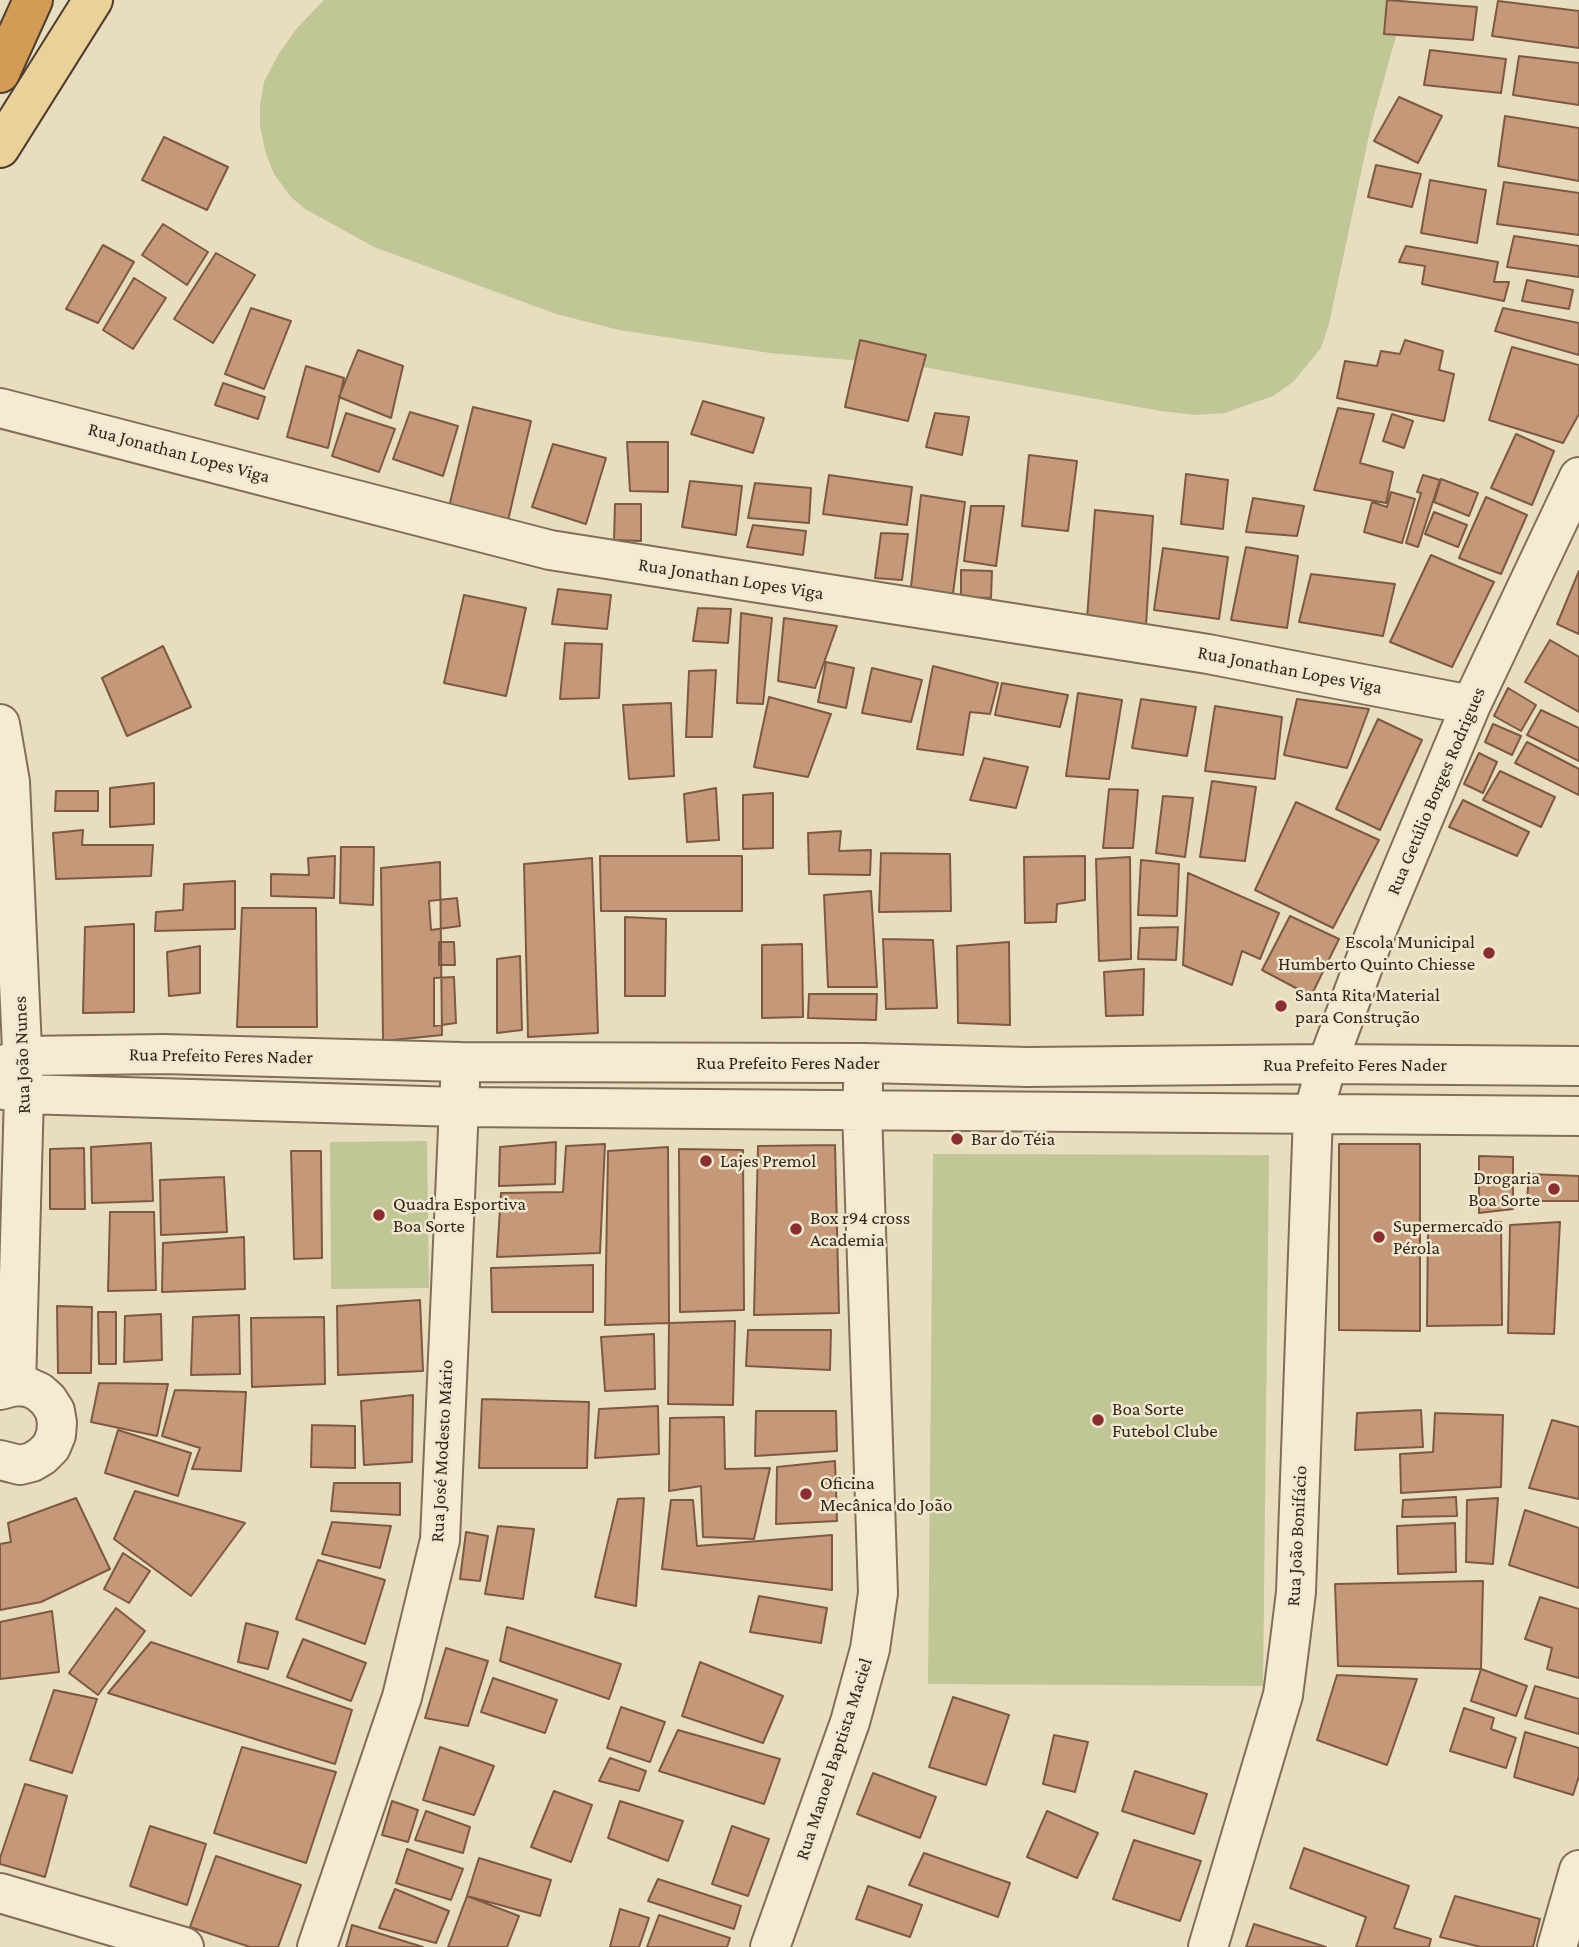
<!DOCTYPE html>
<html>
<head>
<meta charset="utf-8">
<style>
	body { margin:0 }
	canvas { display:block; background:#e9ddc0 }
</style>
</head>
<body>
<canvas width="1579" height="1947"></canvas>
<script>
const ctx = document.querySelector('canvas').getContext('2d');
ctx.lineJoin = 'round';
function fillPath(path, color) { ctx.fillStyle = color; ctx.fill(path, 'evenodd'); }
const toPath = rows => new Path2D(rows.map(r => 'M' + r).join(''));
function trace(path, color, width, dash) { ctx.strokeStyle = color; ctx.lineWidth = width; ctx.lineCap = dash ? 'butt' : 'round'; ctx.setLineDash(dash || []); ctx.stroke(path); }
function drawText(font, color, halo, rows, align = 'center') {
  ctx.font = font + ' "Crimson Pro",serif'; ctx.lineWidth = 5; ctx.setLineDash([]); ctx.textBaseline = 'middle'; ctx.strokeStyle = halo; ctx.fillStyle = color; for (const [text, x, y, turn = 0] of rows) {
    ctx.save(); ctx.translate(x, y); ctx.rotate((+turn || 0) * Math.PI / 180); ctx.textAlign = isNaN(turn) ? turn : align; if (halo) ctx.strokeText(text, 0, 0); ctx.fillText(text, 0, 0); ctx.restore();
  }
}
fillPath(toPath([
	[324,0,1406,0,1371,126,1329,324,1321,348,1293,382,1273,396,1225,413,1196,415,1160,411,918,366,770,353,619,330,556,314,374,247,305,209,291,197,274,174,265,151,260,125,260,105,264,82,278,55,297,28],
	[427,1141,429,1288,331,1289,330,1142],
	[933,1154,1269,1155,1263,1686,928,1684]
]), '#c0c695');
const building = toPath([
	[1387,0,1477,7,1473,40,1384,34,1387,0],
	[1498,1,1579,11,1579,48,1492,36,1498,1],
	[1430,50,1506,59,1501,93,1424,85,1430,50],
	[1519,56,1579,63,1579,105,1513,95,1519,56],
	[1399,97,1442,116,1418,163,1374,141,1399,97],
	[1505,116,1579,128,1579,181,1498,166,1505,116],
	[164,137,228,167,207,210,142,180,164,137],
	[1376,165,1421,174,1412,207,1368,197,1376,165],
	[1430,180,1486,190,1477,243,1421,233,1430,180],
	[1504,182,1579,193,1579,235,1497,224,1504,182],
	[163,224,208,252,187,285,142,255,163,224],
	[1514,236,1579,246,1579,277,1507,267,1514,236],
	[103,245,134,262,98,323,66,309,103,245],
	[1406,246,1498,262,1494,282,1509,282,1504,301,1422,284,1425,266,1399,262,1406,246],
	[216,253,255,275,213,343,174,319,216,253],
	[134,278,166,298,133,349,103,330,134,278],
	[1527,280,1573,290,1569,309,1522,301,1527,280],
	[251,308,291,321,264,389,225,374,251,308],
	[1503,308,1579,323,1579,355,1495,331,1503,308],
	[860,340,926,355,908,421,845,407,860,340],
	[1405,340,1443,351,1439,370,1454,374,1444,421,1337,398,1345,361,1377,366,1381,351,1400,354,1405,340],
	[1512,347,1579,365,1579,414,1563,443,1489,420,1512,347],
	[358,350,403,366,391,418,339,397,358,350],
	[306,366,344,378,328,448,287,437,306,366],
	[223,383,265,397,258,419,215,405,223,383],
	[703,401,764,418,753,453,691,434,703,401],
	[473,407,531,421,507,525,448,511,473,407],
	[1338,408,1374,414,1360,463,1393,472,1386,503,1314,490,1338,408],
	[410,412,458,426,443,476,393,459,410,412],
	[346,413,395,429,379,472,332,456,346,413],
	[935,413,969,417,962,455,926,447,935,413],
	[1392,414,1413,421,1404,448,1383,441,1392,414],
	[1516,434,1554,451,1532,505,1491,488,1516,434],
	[627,442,668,442,668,492,630,491,627,442],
	[553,444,606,458,586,524,532,507,553,444],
	[1029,455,1077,461,1068,531,1022,526,1029,455],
	[1186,474,1228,480,1223,529,1181,524,1186,474],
	[829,475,912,487,907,525,823,514,829,475],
	[1423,475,1440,480,1418,547,1406,543,1421,493,1417,492,1423,475],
	[1441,479,1478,493,1469,516,1434,502,1441,479],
	[690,481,742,486,736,535,682,527,690,481],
	[755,483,811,488,809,523,748,518,755,483],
	[1391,492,1415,499,1402,543,1364,532,1372,502,1387,507,1391,492],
	[921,495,965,502,952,601,910,596,921,495],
	[1486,497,1527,515,1501,574,1459,558,1486,497],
	[1253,498,1304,506,1297,536,1246,532,1253,498],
	[615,504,641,504,641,541,614,540,615,504],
	[971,506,1004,506,996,566,964,561,971,506],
	[1095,510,1153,516,1146,625,1087,619,1095,510],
	[1434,512,1467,525,1458,547,1425,534,1434,512],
	[753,525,806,531,803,555,747,547,753,525],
	[881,533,908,534,902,580,875,578,881,533],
	[1246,547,1298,556,1287,628,1231,620,1246,547],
	[1163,548,1228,557,1219,619,1154,610,1163,548],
	[1431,555,1494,582,1452,667,1390,642,1431,555],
	[961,570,992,571,991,598,961,597,961,570],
	[1579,571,1579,634,1557,624,1579,571],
	[1311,574,1395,584,1383,636,1299,622,1311,574],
	[558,589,611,595,607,629,552,624,558,589],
	[464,595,526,608,506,696,444,683,464,595],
	[698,608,731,609,728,643,693,641,698,608],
	[741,613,772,618,763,704,737,703,741,613],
	[784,618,837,626,815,688,778,681,784,618],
	[1550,640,1579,657,1579,712,1525,682,1550,640],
	[565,643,602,644,599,698,560,699,565,643],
	[163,646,191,707,127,736,102,678,163,646],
	[826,662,854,668,846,708,818,702,826,662],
	[933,666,998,683,990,714,970,712,963,755,917,749,933,666],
	[872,668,922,680,911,722,862,713,872,668],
	[716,670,712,737,686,737,689,671,716,670],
	[1002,683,1068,695,1060,727,995,715,1002,683],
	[1508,688,1536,705,1521,731,1494,716,1508,688],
	[1078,693,1122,700,1109,779,1066,776,1078,693],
	[769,697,831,714,808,777,754,767,769,697],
	[1141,699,1196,707,1187,756,1132,748,1141,699],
	[1297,699,1369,709,1347,768,1284,755,1297,699],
	[671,703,674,776,629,779,623,705,671,703],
	[1215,706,1282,717,1275,779,1205,771,1215,706],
	[1541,710,1579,728,1579,761,1527,735,1541,710],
	[1378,719,1422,740,1380,830,1336,809,1378,719],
	[1493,724,1521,736,1512,755,1485,742,1493,724],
	[1527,742,1579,769,1579,795,1515,763,1527,742],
	[1479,753,1497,762,1483,793,1464,784,1479,753],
	[984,758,1028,767,1016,808,970,800,984,758],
	[1500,771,1555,797,1541,827,1483,800,1500,771],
	[1212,781,1256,787,1245,861,1200,857,1212,781],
	[154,783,154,824,110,827,110,788,154,783],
	[716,788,719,840,687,842,684,794,716,788],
	[1109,789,1138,790,1133,848,1103,848,1109,789],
	[56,791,98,791,98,811,55,811,56,791],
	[773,793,773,848,743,849,743,795,773,793],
	[1163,796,1193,798,1185,857,1156,853,1163,796],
	[1463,800,1529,832,1517,856,1449,827,1463,800],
	[1296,802,1379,840,1333,928,1255,890,1296,802],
	[83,830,82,845,153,845,151,876,56,879,53,833,83,830],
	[841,831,839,851,871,850,870,875,809,874,808,833,841,831],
	[341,847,374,847,373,905,340,903,341,847],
	[881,853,950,854,951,911,879,912,881,853],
	[335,856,334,898,271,896,271,874,309,875,308,858,335,856],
	[600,856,742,856,742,911,601,911,600,856],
	[1085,856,1085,900,1057,904,1056,922,1025,923,1024,857,1085,856],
	[1130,857,1131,959,1099,961,1096,859,1130,857],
	[592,858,598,1033,528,1037,524,864,592,858],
	[1141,860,1179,864,1177,916,1138,915,1141,860],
	[440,862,442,1035,383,1041,381,868,440,862],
	[1188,873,1279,913,1260,959,1242,951,1232,985,1183,965,1188,873],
	[235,881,235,929,155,931,156,912,183,910,184,884,235,881],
	[871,891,877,987,828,987,824,895,871,891],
	[457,898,460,926,431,930,429,901,457,898],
	[242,908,316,908,317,1027,237,1027,242,908],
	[1290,916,1339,939,1311,996,1262,970,1290,916],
	[625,917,666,919,665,996,625,996,625,917],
	[134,924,134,1012,83,1013,85,927,134,924],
	[1178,927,1176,960,1138,959,1140,928,1178,927],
	[883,939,933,940,937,1008,886,1009,883,939],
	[439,942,454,942,455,965,439,965,439,942],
	[1009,942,1010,1025,958,1023,957,946,1009,942],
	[802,944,803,1017,762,1018,762,945,802,944],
	[200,946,200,993,169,996,167,952,200,946],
	[520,956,522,1030,497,1033,497,959,520,956],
	[1144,969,1143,1015,1106,1016,1104,972,1144,969],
	[454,977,456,1023,434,1026,434,978,454,977],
	[809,994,877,994,876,1020,808,1018,809,994],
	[556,1142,555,1184,499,1186,500,1147,556,1142],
	[151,1143,153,1201,92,1203,91,1147,151,1143],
	[605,1144,600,1253,497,1257,501,1193,563,1192,566,1146,605,1144],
	[1339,1144,1420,1144,1420,1331,1339,1330,1339,1144],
	[835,1145,839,1313,754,1315,758,1146,835,1145],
	[668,1147,669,1323,605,1325,608,1151,668,1147],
	[84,1148,85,1209,50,1209,50,1149,84,1148],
	[679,1149,743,1150,744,1310,680,1312,679,1149],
	[291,1151,321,1151,322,1258,294,1259,291,1151],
	[1479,1156,1513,1157,1513,1209,1479,1213,1479,1156],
	[1529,1174,1579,1176,1579,1201,1527,1201,1529,1174],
	[224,1177,227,1232,161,1235,160,1180,224,1177],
	[110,1212,154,1212,156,1290,108,1291,110,1212],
	[1501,1222,1502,1325,1427,1326,1428,1226,1501,1222],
	[1560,1222,1554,1334,1508,1333,1510,1225,1560,1222],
	[244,1237,245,1289,162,1292,163,1243,244,1237],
	[593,1265,593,1312,492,1312,491,1268,593,1265],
	[420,1300,423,1371,338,1375,337,1306,420,1300],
	[57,1306,92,1307,91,1373,58,1373,57,1306],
	[98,1312,116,1312,116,1364,99,1364,98,1312],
	[161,1314,162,1360,124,1362,125,1316,161,1314],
	[239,1315,240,1374,191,1375,193,1317,239,1315],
	[324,1317,325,1384,252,1387,251,1318,324,1317],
	[735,1321,733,1405,668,1404,669,1323,735,1321],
	[748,1330,831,1330,830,1370,746,1366,748,1330],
	[654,1334,655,1389,605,1391,601,1337,654,1334],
	[99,1383,168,1384,157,1436,91,1422,99,1383],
	[175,1390,246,1392,241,1471,192,1469,200,1448,162,1436,175,1390],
	[413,1395,412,1462,364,1465,361,1401,413,1395],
	[482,1399,589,1402,587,1468,479,1468,482,1399],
	[658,1406,659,1454,595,1458,599,1409,658,1406],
	[1421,1410,1423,1447,1355,1450,1357,1413,1421,1410],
	[756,1411,836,1411,837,1451,755,1456,756,1411],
	[1435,1413,1503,1415,1501,1487,1401,1493,1400,1454,1433,1452,1435,1413],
	[724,1417,725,1469,770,1468,754,1539,703,1537,701,1486,669,1491,670,1418,724,1417],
	[1552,1420,1579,1427,1579,1499,1529,1488,1552,1420],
	[312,1425,355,1426,355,1468,311,1467,312,1425],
	[118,1430,191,1453,178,1496,105,1473,118,1430],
	[835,1461,837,1521,776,1524,777,1467,835,1461],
	[334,1483,400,1483,400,1515,331,1511,334,1483],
	[135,1491,245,1523,191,1596,114,1539,135,1491],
	[1456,1497,1457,1516,1402,1517,1403,1500,1456,1497],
	[76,1498,110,1569,41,1602,0,1610,0,1544,11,1542,8,1523,76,1498],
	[644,1498,636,1606,595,1597,618,1499,644,1498],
	[1498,1498,1493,1564,1466,1562,1467,1500,1498,1498],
	[671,1500,693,1500,697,1546,832,1535,832,1590,662,1569,671,1500],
	[1525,1510,1579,1528,1579,1588,1509,1565,1525,1510],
	[332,1522,391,1526,380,1568,322,1554,332,1522],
	[1455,1523,1456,1572,1398,1574,1397,1526,1455,1523],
	[498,1526,534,1529,523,1599,485,1594,498,1526],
	[466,1532,488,1536,480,1581,460,1579,466,1532],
	[123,1553,150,1571,129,1603,104,1589,123,1553],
	[318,1560,385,1580,365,1644,296,1619,318,1560],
	[1483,1581,1481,1669,1338,1666,1335,1584,1483,1581],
	[759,1596,827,1608,821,1643,750,1632,759,1596],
	[1540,1597,1579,1609,1579,1678,1547,1669,1552,1648,1525,1639,1540,1597],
	[116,1608,145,1631,98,1695,69,1673,116,1608],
	[52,1611,59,1672,0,1679,0,1622,52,1611],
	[246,1623,278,1632,268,1669,238,1662,246,1623],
	[507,1627,621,1664,609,1699,500,1661,507,1627],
	[303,1639,366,1663,351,1701,287,1677,303,1639],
	[151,1642,352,1710,335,1764,108,1693,151,1642],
	[446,1648,488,1661,468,1726,425,1718,446,1648],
	[700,1662,783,1696,763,1743,682,1716,700,1662],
	[1481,1669,1527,1686,1516,1716,1471,1701,1481,1669],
	[1337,1675,1417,1679,1387,1765,1317,1740,1337,1675],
	[493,1678,557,1700,545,1733,481,1712,493,1678],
	[1535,1686,1579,1699,1579,1734,1525,1718,1535,1686],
	[54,1690,97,1699,72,1773,30,1760,54,1690],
	[953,1697,1009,1715,986,1785,929,1767,953,1697],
	[621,1707,665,1722,650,1762,607,1748,621,1707],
	[1464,1708,1494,1718,1491,1729,1516,1738,1506,1768,1450,1751,1464,1708],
	[678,1730,780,1759,764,1804,659,1771,678,1730],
	[1525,1732,1579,1748,1579,1776,1573,1795,1514,1777,1525,1732],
	[1054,1735,1088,1742,1075,1792,1043,1784,1054,1735],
	[242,1747,336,1772,306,1863,214,1833,242,1747],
	[440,1747,494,1766,474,1815,423,1800,440,1747],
	[610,1758,646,1771,639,1791,599,1781,610,1758],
	[1135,1771,1207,1794,1194,1834,1122,1811,1135,1771],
	[873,1773,936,1797,920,1838,857,1814,873,1773],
	[25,1784,67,1796,45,1877,0,1864,0,1858,25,1784],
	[554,1791,592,1805,571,1862,531,1847,554,1791],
	[392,1801,418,1810,408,1842,382,1835,392,1801],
	[620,1801,683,1821,668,1861,608,1838,620,1801],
	[426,1811,470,1827,463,1853,415,1840,426,1811],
	[1047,1811,1098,1833,1077,1878,1027,1857,1047,1811],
	[150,1826,206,1844,187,1905,130,1886,150,1826],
	[732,1826,769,1839,748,1896,712,1884,732,1826],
	[1134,1840,1201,1861,1180,1921,1113,1899,1134,1840],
	[1304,1848,1409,1886,1394,1928,1431,1939,1429,1947,1356,1947,1366,1917,1290,1888,1304,1848],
	[407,1849,463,1869,451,1900,396,1883,407,1849],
	[924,1853,1010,1883,998,1917,909,1885,924,1853],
	[216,1856,301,1885,278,1947,250,1947,190,1927,216,1856],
	[479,1858,551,1880,540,1916,467,1896,479,1858],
	[658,1879,741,1906,734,1929,648,1901,658,1879],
	[868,1886,922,1905,910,1937,856,1919,868,1886],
	[395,1889,449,1911,436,1943,379,1928,395,1889],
	[467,1896,519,1916,507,1947,448,1947,467,1896],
	[1455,1896,1540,1919,1533,1947,1481,1947,1440,1937,1455,1896],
	[620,1909,649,1918,639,1947,610,1947,620,1909],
	[659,1915,730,1938,727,1947,647,1947,659,1915],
	[1254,1924,1326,1947,1246,1947,1254,1924],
	[352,1925,423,1947,346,1947,352,1925]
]);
fillPath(building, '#c49878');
trace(building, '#7e5941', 2);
const minor = toPath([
	[0,408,550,550,1208,654,1471,705],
	[0,724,10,782,24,1094,16,1386],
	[0,1067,23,1056,164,1054,461,1062,864,1063,1028,1067,1327,1064,1579,1066],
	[0,1089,24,1094,458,1107,1579,1116],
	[0,1390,16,1386,28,1387,39,1392,48,1400,55,1411,57,1423,56,1435,51,1447,42,1456,32,1462,20,1465,0,1460],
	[0,1893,184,1947],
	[317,1947,402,1697,440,1540,460,1083],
	[770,1947,850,1722,870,1649,878,1593,862,1110,863,1086],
	[1208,1947,1283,1695,1290,1641,1296,1592,1313,1114,1327,1064,1374,937,1471,705,1579,477],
	[1557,1947,1579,1870]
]);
const major = toPath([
	[0,148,93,0]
]);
const highway = toPath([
	[0,73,33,0]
]);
trace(minor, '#816e59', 42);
trace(major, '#4e3d2e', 42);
trace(highway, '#4e3d2e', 42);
trace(minor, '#f5ead2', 38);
trace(major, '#ead199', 38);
trace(highway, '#d39b56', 38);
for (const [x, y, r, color] of [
	[1489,953,7,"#8a2f30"],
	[1281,1006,7,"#8a2f30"],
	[957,1139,7,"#8a2f30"],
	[706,1161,7,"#8a2f30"],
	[1554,1189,7,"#8a2f30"],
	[379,1215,7,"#8a2f30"],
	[796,1229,7,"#8a2f30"],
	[1379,1237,7,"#8a2f30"],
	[1098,1420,7,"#8a2f30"],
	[806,1494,7,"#8a2f30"]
]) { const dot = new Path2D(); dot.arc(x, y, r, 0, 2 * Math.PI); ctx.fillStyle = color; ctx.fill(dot); trace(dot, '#f1e7ce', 2.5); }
drawText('19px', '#31271d', '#f1e7ce', [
	["Rua Jonathan Lopes Viga",179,453,15],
	["Rua Jonathan Lopes Viga",731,579,9],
	["Rua Jonathan Lopes Viga",1290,670,11],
	["Rua Getúlio Borges Rodrigues",1436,791,-67],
	["Rua João Nunes",22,1055,-92],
	["Rua Prefeito Feres Nader",221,1056,1],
	["Rua Prefeito Feres Nader",788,1063],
	["Rua Prefeito Feres Nader",1355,1065],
	["Rua José Modesto Mário",442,1451,-87],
	["Rua João Bonifácio",1297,1536,-87],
	["Rua Manoel Baptista Maciel",834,1759,-72]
]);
drawText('19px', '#31271d', '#f1e7ce', [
	["Escola Municipal",1475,942,"right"],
	["Humberto Quinto Chiesse",1475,964,"right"],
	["Santa Rita Material",1295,995],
	["para Construção",1295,1017],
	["Bar do Téia",971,1139],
	["Lajes Premol",720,1161],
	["Drogaria",1540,1178,"right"],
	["Boa Sorte",1540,1200,"right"],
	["Quadra Esportiva",393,1204],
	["Boa Sorte",393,1226],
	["Box r94 cross",810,1218],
	["Academia",810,1240],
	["Supermercado",1393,1226],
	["Pérola",1393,1248],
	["Boa Sorte",1112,1409],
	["Futebol Clube",1112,1431],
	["Oficina",820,1483],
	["Mecânica do João",820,1505]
], 'left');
</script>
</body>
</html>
